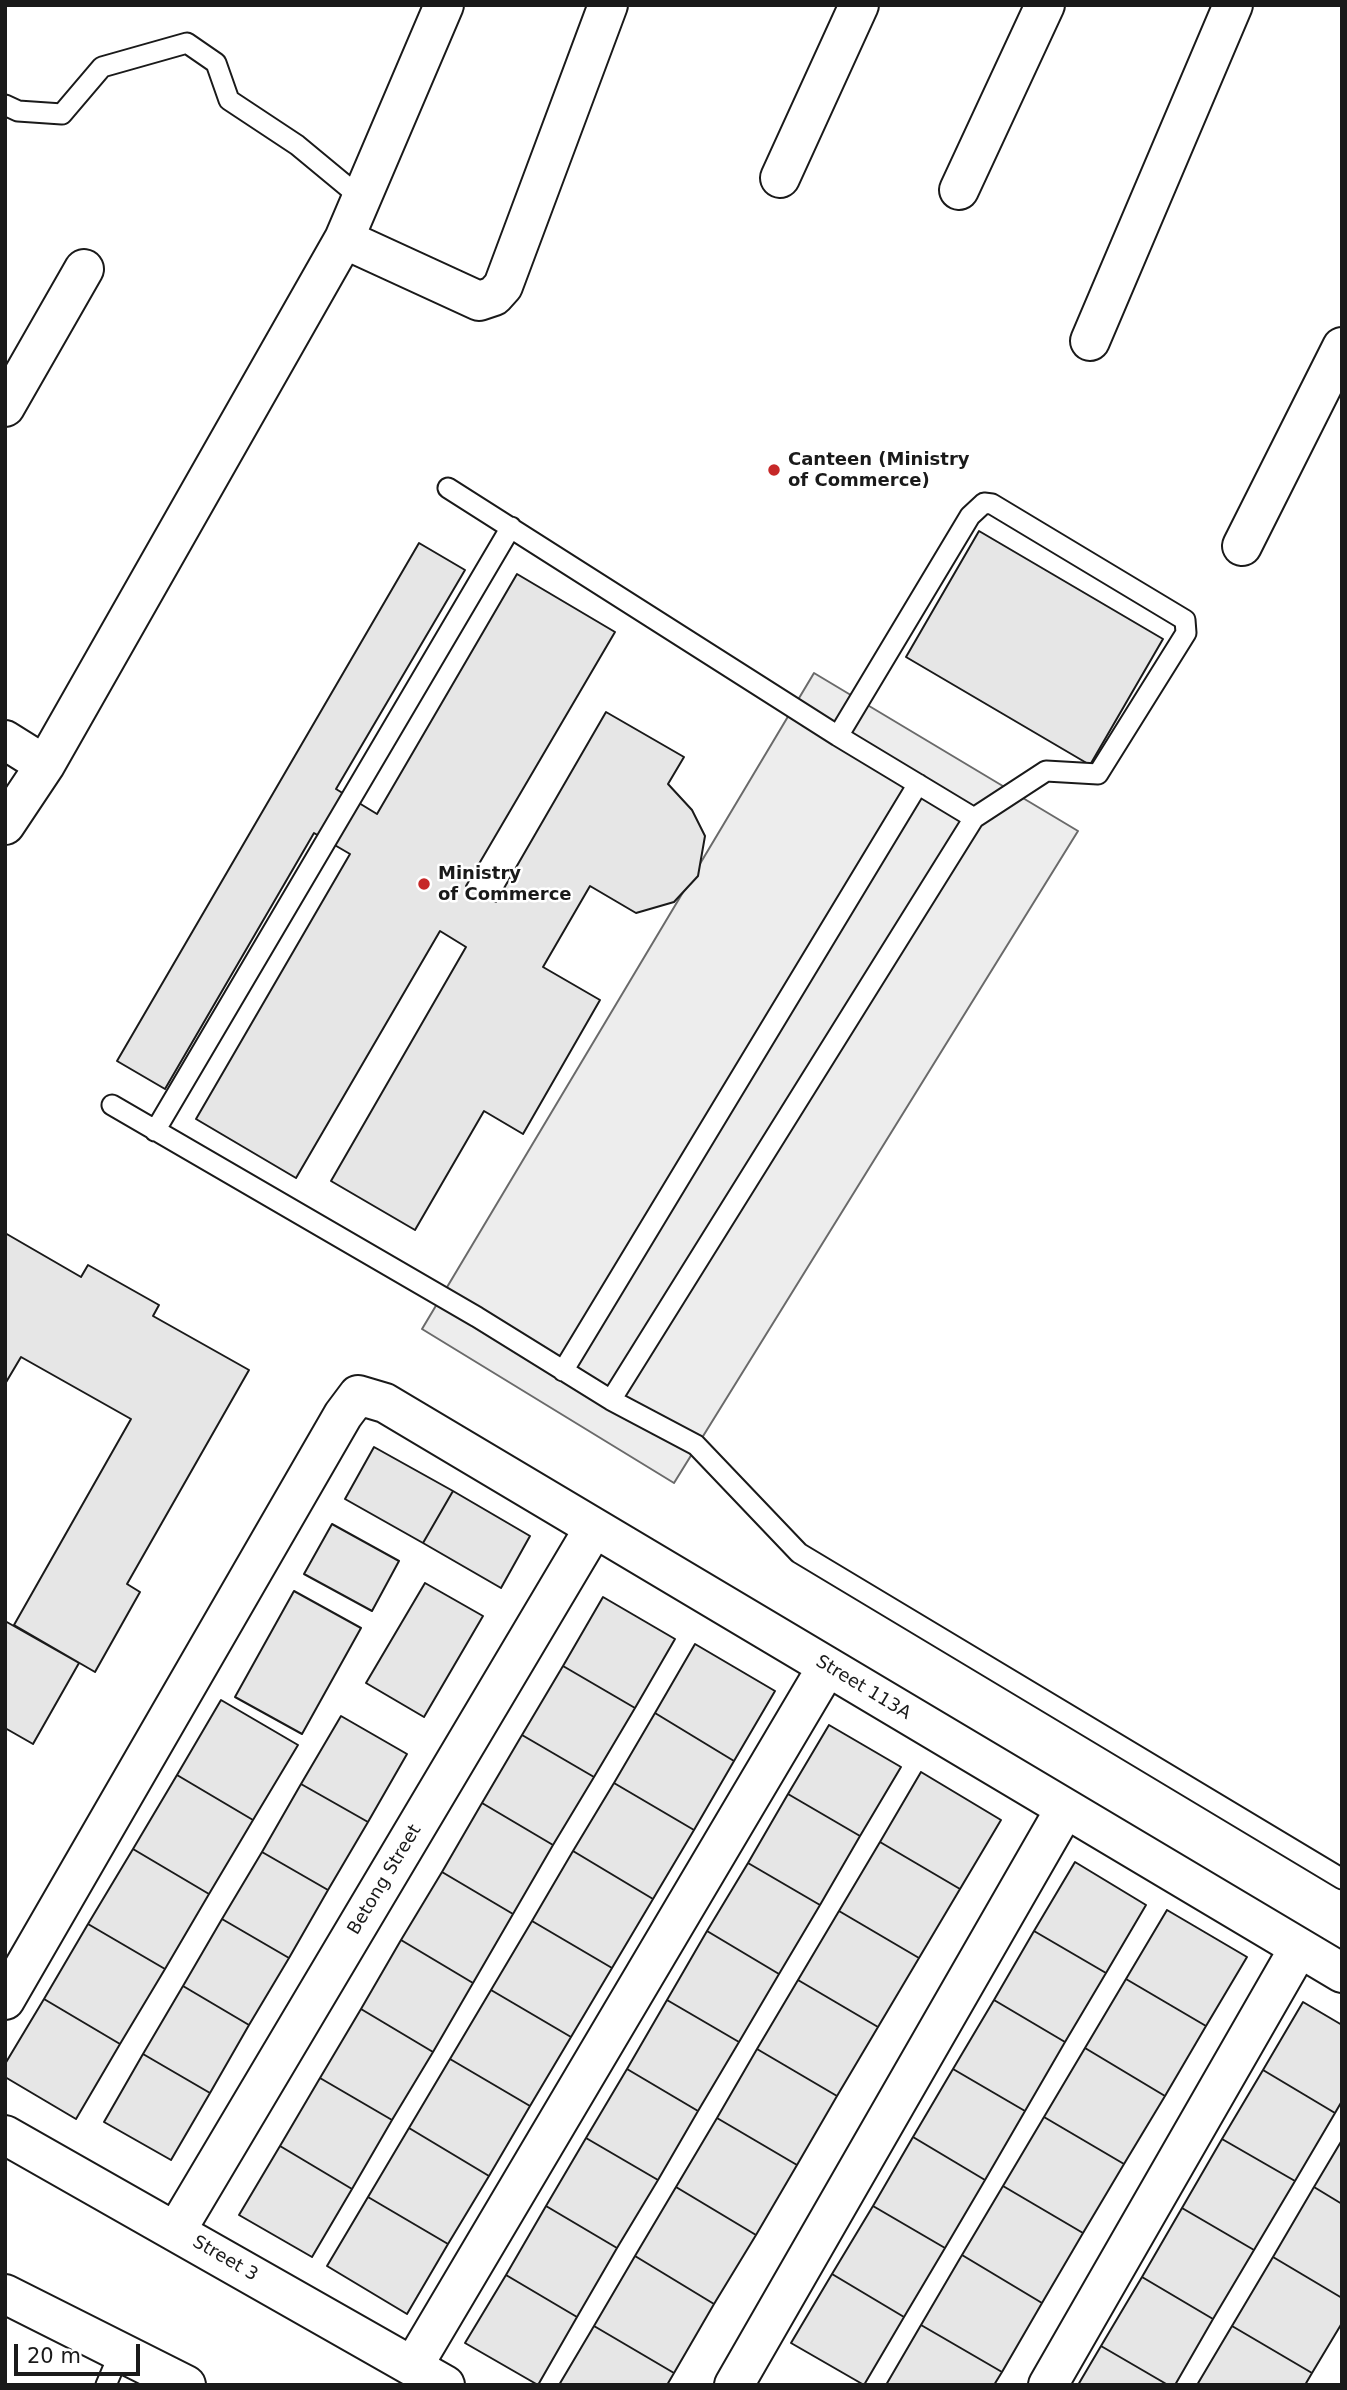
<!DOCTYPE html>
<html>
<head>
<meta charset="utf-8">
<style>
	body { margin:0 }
	#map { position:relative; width:1347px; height:2390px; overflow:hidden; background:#fff; font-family:"DejaVu Sans",sans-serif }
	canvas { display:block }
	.frame { position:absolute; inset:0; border:7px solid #1a1a1a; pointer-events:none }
	.scale { position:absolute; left:14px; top:2344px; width:126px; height:32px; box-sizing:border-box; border:4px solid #1a1a1a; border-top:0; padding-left:9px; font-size:21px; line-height:24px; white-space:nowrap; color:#1a1a1a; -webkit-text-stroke:5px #fff; paint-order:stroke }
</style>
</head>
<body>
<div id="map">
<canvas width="1347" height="2390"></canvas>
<div class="frame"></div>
<div class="scale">20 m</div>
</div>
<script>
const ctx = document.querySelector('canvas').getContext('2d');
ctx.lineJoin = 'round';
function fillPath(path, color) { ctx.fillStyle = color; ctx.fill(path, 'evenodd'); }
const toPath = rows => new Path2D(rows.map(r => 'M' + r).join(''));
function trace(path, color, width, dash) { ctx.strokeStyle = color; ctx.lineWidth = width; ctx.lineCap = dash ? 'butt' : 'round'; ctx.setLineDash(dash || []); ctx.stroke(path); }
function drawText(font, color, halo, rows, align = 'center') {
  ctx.font = font + ' "DejaVu Sans",sans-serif'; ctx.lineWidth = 5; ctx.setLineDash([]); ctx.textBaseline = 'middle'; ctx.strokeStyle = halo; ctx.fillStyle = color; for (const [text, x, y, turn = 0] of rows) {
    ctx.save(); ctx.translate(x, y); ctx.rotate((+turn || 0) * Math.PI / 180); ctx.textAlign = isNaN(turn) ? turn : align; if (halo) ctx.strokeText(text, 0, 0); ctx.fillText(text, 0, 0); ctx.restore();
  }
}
const built = toPath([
	[814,673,1078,831,674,1483,422,1329,814,673]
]);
fillPath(built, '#ededed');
trace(built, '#6a6a6a', 2);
const building = toPath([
	[979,531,1163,639,1090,765,906,657,979,531],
	[419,543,465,570,336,789,377,814,517,574,615,632,466,886,496,902,606,712,684,757,668,784,692,810,705,836,698,876,674,902,636,913,590,886,543,967,600,1000,523,1134,484,1111,415,1230,331,1181,466,947,440,931,296,1178,196,1119,350,854,314,833,165,1089,117,1061,419,543],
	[5,1233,81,1277,88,1265,159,1305,153,1316,249,1370,127,1584,140,1592,95,1672,14,1625,131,1419,21,1357,5,1384,5,1233],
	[374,1447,453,1491,423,1543,345,1499,374,1447],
	[453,1491,530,1536,501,1588,423,1543,453,1491],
	[332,1524,399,1561,372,1611,304,1574,332,1524],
	[425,1583,483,1616,424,1717,366,1683,425,1583],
	[294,1591,361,1628,302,1734,235,1697,294,1591],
	[603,1597,675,1639,635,1708,563,1666,603,1597],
	[5,1621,79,1663,33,1744,5,1728,5,1621],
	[695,1644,775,1691,734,1761,655,1713,695,1644],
	[563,1666,635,1708,594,1777,522,1735,563,1666],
	[221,1700,298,1745,253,1820,177,1775,221,1700],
	[655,1713,734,1761,694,1830,614,1783,655,1713],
	[341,1716,407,1754,368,1822,301,1784,341,1716],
	[829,1725,901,1767,860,1836,788,1794,829,1725],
	[522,1735,594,1777,553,1845,482,1803,522,1735],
	[921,1772,1001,1820,960,1889,880,1842,921,1772],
	[177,1775,253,1820,209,1894,133,1849,177,1775],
	[614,1783,694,1830,653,1899,573,1851,614,1783],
	[301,1784,368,1822,328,1890,262,1852,301,1784],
	[788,1794,860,1836,820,1905,748,1863,788,1794],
	[482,1803,553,1845,513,1914,442,1872,482,1803],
	[880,1842,960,1889,919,1958,839,1911,880,1842],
	[133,1849,209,1894,165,1969,88,1924,133,1849],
	[573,1851,653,1899,612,1968,532,1921,573,1851],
	[262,1852,328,1890,289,1958,222,1919,262,1852],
	[1075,1862,1146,1905,1106,1973,1034,1931,1075,1862],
	[748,1863,820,1905,779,1974,707,1931,748,1863],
	[442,1872,513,1914,473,1983,401,1940,442,1872],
	[1167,1910,1247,1957,1206,2026,1126,1979,1167,1910],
	[839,1911,919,1958,878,2027,798,1980,839,1911],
	[222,1919,289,1958,249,2025,183,1986,222,1919],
	[532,1921,612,1968,571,2037,491,1990,532,1921],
	[88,1924,165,1969,120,2044,44,1999,88,1924],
	[707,1931,779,1974,739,2042,667,2000,707,1931],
	[1034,1931,1106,1973,1065,2042,994,2000,1034,1931],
	[401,1940,473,1983,433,2052,361,2009,401,1940],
	[1126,1979,1206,2026,1165,2096,1085,2048,1126,1979],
	[798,1980,878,2027,837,2096,757,2049,798,1980],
	[183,1986,249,2025,210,2093,143,2054,183,1986],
	[491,1990,571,2037,530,2106,450,2059,491,1990],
	[44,1999,120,2044,76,2119,5,2077,5,2064,44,1999],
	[667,2000,739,2042,698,2111,627,2069,667,2000],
	[994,2000,1065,2042,1025,2111,953,2069,994,2000],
	[1303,2002,1342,2025,1342,2101,1335,2113,1263,2070,1303,2002],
	[361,2009,433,2052,392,2120,320,2078,361,2009],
	[1085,2048,1165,2096,1124,2164,1044,2117,1085,2048],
	[757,2049,837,2096,797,2165,717,2118,757,2049],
	[143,2054,210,2093,171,2160,104,2122,143,2054],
	[450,2059,530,2106,489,2176,409,2128,450,2059],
	[627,2069,698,2111,658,2180,586,2138,627,2069],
	[953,2069,1025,2111,985,2180,913,2137,953,2069],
	[1263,2070,1335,2113,1295,2181,1222,2139,1263,2070],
	[320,2078,392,2120,352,2189,280,2146,320,2078],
	[1044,2117,1124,2164,1083,2233,1003,2186,1044,2117],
	[717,2118,797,2165,756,2235,676,2187,717,2118],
	[409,2128,489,2176,448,2244,368,2197,409,2128],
	[913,2137,985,2180,945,2248,873,2206,913,2137],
	[586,2138,658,2180,617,2248,546,2206,586,2138],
	[1222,2139,1295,2181,1254,2250,1182,2208,1222,2139],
	[1342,2140,1342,2204,1314,2187,1342,2140],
	[280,2146,352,2189,312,2257,239,2215,280,2146],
	[1003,2186,1083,2233,1042,2303,962,2255,1003,2186],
	[676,2187,756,2235,714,2304,635,2256,676,2187],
	[1314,2187,1342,2204,1342,2298,1273,2257,1314,2187],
	[368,2197,448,2244,407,2314,327,2266,368,2197],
	[546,2206,617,2248,577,2317,506,2275,546,2206],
	[873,2206,945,2248,904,2317,832,2274,873,2206],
	[1182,2208,1254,2250,1213,2319,1142,2277,1182,2208],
	[962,2255,1042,2303,1002,2372,921,2325,962,2255],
	[635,2256,714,2304,674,2373,594,2326,635,2256],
	[1273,2257,1342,2298,1342,2323,1312,2373,1232,2326,1273,2257],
	[832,2274,904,2317,864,2385,791,2343,832,2274],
	[506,2275,577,2317,538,2385,465,2343,506,2275],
	[1142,2277,1213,2319,1175,2385,1168,2385,1101,2346,1142,2277],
	[921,2325,1002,2372,994,2385,886,2385,921,2325],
	[594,2326,674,2373,667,2385,559,2385,594,2326],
	[1232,2326,1312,2373,1305,2385,1197,2385,1232,2326],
	[1101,2346,1168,2385,1078,2385,1101,2346]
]);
fillPath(building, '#e6e6e6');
trace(building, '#1a1a1a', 2);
const service = toPath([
	[5,105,18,111,62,114,102,67,187,43,216,63,229,100,297,145,361,198],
	[448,488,838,736,974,818,611,1400],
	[838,736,970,516,984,503,992,504,1185,620,1186,633,1098,774,1046,771,974,818],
	[112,1105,477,1317,611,1400,696,1445,799,1553,1342,1879],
	[155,1131,511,527],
	[563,1371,918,784],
	[106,2385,120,2352]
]);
const minor = toPath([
	[780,178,859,5],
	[959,190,1045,5],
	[344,239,479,301,494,296,503,286,608,5],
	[1090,341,1233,5],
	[5,407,84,269],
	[1242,546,1342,347],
	[5,740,45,765],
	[5,825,45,765,344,239,444,5],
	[5,2000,343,1415,358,1395,385,1403,1342,1973],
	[5,2135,445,2385],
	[176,2231,594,1528],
	[5,2294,186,2385],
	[413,2366,827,1667],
	[734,2385,1065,1809],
	[1048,2385,1299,1948]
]);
trace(service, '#1a1a1a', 23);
trace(minor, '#1a1a1a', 42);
trace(service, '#fff', 19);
trace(minor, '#fff', 38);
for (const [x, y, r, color] of [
	[774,470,7,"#c62828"],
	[424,884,7,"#c62828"]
]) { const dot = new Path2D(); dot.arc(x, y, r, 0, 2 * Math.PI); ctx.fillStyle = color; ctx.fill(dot); trace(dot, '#fff', 2.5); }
drawText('bold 18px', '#1a1a1a', '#fff', [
	["Canteen (Ministry",788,460],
	["of Commerce)",788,481],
	["Ministry",438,874],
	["of Commerce",438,895]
], 'left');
drawText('18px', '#1a1a1a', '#fff', [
	["Street 113A",863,1688,31],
	["Betong Street",385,1880,-59],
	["Street 3",225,2259,30]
]);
</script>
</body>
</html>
